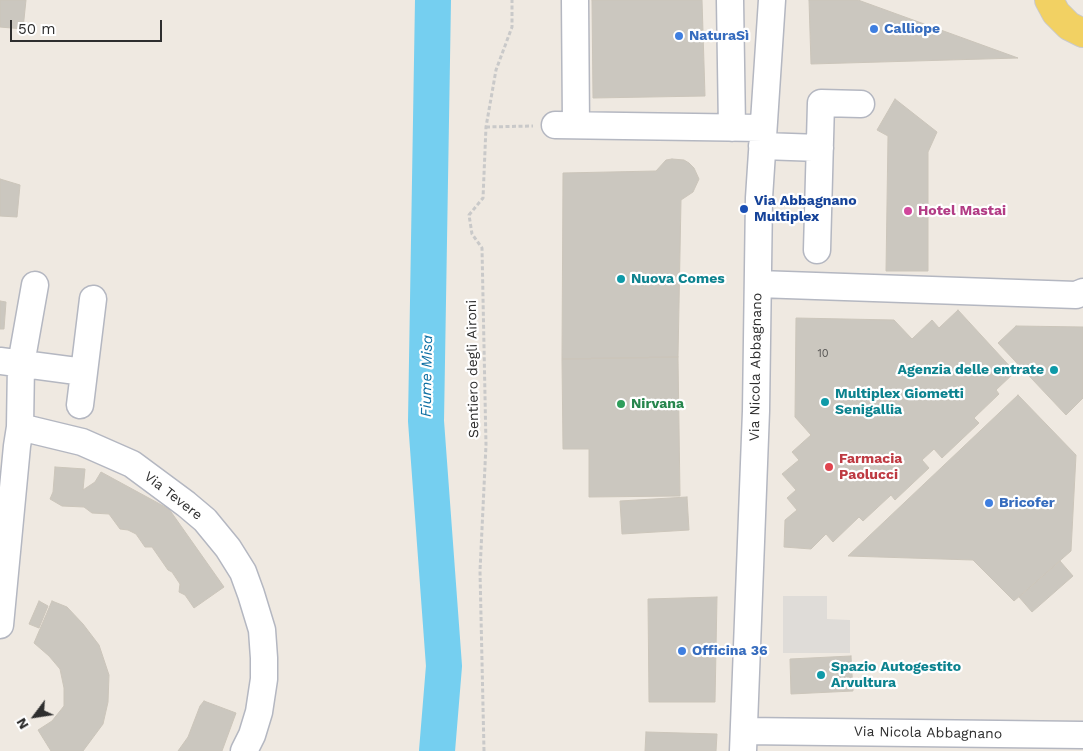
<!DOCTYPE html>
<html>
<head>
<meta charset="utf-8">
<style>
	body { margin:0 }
	#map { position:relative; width:1083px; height:751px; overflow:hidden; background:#efe9e1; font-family:"Work Sans",sans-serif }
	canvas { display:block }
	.north { position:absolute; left:10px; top:691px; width:50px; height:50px; -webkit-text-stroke:4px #fff; paint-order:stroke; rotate:239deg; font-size:14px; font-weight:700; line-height:20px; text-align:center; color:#2e2e2e }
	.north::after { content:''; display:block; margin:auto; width:18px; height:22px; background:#2e2e2e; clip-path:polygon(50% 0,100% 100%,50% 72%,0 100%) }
	.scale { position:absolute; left:10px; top:20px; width:152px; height:22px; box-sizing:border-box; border:2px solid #2e2e2e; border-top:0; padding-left:6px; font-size:15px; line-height:18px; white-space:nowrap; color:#2e2e2e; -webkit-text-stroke:4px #fff; paint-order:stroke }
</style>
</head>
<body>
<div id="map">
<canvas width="1083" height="751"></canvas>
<div class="north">N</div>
<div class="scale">50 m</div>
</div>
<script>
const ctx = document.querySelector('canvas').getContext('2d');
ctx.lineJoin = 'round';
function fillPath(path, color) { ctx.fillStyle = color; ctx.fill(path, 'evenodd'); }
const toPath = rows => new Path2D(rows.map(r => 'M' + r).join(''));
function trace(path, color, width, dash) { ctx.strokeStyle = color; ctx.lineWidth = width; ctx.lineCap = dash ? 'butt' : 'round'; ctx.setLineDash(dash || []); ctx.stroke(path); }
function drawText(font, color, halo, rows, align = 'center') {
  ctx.font = font + ' "Work Sans",sans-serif'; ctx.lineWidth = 4.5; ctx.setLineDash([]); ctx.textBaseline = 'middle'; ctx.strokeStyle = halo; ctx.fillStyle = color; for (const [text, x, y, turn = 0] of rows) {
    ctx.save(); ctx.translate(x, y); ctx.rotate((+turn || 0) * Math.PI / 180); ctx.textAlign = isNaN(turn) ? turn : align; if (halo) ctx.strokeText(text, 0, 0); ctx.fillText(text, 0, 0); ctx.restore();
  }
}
fillPath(toPath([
	[783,596,827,596,827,619,850,620,850,653,783,653]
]), '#dfdcd8');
trace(toPath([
	[433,0,426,421,444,666,437,751]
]), '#75cff0', 36);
const building = toPath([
	[0,0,26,0,23,29,0,27,0,0],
	[592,0,702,0,705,96,593,98,592,0],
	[809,0,858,0,1018,58,811,64,809,0],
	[895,99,937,132,928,152,928,271,886,271,888,136,877,130,895,99],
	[672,159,684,160,689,163,694,168,699,179,693,192,681,200,678,357,562,359,563,173,656,171,666,160,672,159],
	[0,179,20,185,17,217,0,216,0,179],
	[0,301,6,302,4,329,0,329,0,301],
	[958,310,1015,372,996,390,999,394,974,418,979,423,942,458,934,449,922,460,929,468,895,500,891,495,863,521,859,517,833,542,826,534,811,549,784,547,785,520,797,510,787,498,796,490,782,474,799,460,792,452,811,435,795,417,796,318,894,320,912,339,932,320,939,328,958,310],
	[1016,326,1083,327,1083,398,1066,415,998,343,1016,326],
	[678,357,680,496,589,497,589,449,563,449,562,359,678,357],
	[1018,395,1076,455,1071,551,1014,601,973,560,848,556,1018,395],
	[55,467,85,469,83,490,95,482,101,472,169,509,224,587,194,608,185,595,179,592,180,584,172,572,168,570,152,547,145,547,136,534,128,530,120,529,109,514,92,513,84,507,62,506,50,499,53,492,55,467],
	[687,497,689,530,622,534,620,501,687,497],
	[1060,561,1073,576,1032,612,1019,597,1060,561],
	[717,597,715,702,649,702,648,599,717,597],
	[39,601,48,606,39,628,29,624,39,601],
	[52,601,67,607,83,624,99,645,109,675,108,702,103,724,83,751,51,751,38,730,52,721,64,706,64,688,60,669,49,656,34,643,52,601],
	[851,656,853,691,791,694,790,659,851,656],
	[204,701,236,713,222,751,178,751,188,737,200,706,204,701],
	[646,732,717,734,716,751,645,751,646,732]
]);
fillPath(building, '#cbc7bf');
trace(building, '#cbc5ba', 1);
const minor = toPath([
	[575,0,576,125],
	[730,0,732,128],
	[555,125,763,128],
	[762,146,820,148],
	[817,250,821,103,861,104],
	[758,284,1076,295,1083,292],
	[0,361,84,372],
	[80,405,93,299],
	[20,427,82,442,132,464,186,504,205,520,228,548,243,572,251,594,262,630,264,658,264,679,259,712,252,735,244,751],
	[0,625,17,446,20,427,21,364,35,285],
	[744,731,1083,735],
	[743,751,756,411,759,198,772,0]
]);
const major = toPath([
	[1049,0,1056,13,1069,26,1083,33]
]);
trace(minor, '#b4b7c1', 29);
trace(major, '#c9c9c9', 30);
trace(toPath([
	[486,127,533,126],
	[484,751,480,571,486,445,482,248,472,234,469,215,483,198,486,127,496,70,512,27,512,0]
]), '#c9c9c9', 3, [4, 2.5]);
trace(minor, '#fff', 26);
trace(major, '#f2d163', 28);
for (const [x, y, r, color] of [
	[874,29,5,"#3f7fe0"],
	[679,36,5,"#3f7fe0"],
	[744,209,5,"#1a4fb4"],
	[908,211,5,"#d1479c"],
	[621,279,5,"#0f9aa8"],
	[1054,370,5,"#0f9aa8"],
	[825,402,5,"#0f9aa8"],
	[621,404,5,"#2e9e5b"],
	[829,467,5,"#e0444e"],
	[989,503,5,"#3f7fe0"],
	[682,651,5,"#3f7fe0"],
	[821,675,5,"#0f9aa8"]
]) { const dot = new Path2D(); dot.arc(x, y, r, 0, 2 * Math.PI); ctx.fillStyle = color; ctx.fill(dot); trace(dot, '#fff', 2); }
drawText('11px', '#555452', null, [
	["10",823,354]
]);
drawText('bold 14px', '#366cbe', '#fff', [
	["Calliope",884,29],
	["NaturaSì",689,36],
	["Bricofer",999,503],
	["Officina 36",692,651]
], 'left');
drawText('bold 14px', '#164399', '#fff', [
	["Via Abbagnano",754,201],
	["Multiplex",754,217]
], 'left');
drawText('bold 14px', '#b23c85', '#fff', [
	["Hotel Mastai",918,211]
], 'left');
drawText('bold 14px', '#0d838f', '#fff', [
	["Nuova Comes",631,279],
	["Agenzia delle entrate",1044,370,"right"],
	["Multiplex Giometti",835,394],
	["Senigallia",835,410],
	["Spazio Autogestito",831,667],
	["Arvultura",831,683]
], 'left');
drawText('14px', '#2e2e2e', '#fff', [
	["Via Nicola Abbagnano",756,367,-89],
	["Sentiero degli Aironi",473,369,-91],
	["Via Tevere",173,496,38],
	["Via Nicola Abbagnano",928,733,1]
]);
drawText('bold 14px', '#27864d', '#fff', [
	["Nirvana",631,404]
], 'left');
drawText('bold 14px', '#be3a42', '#fff', [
	["Farmacia",839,459],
	["Paolucci",839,475]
], 'left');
drawText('italic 15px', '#0d6fa3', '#fff', [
	["Fiume Misa",427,376,-89]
]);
</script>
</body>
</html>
